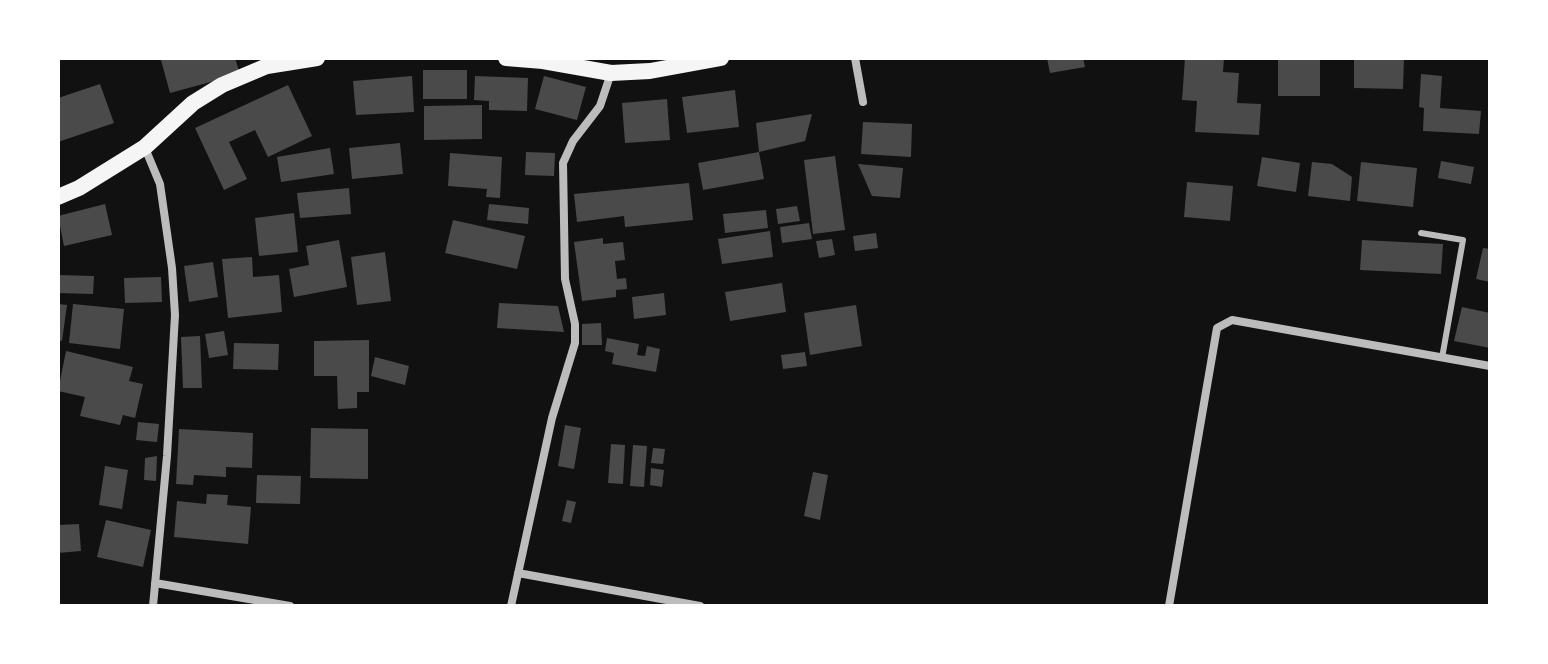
<!DOCTYPE html>
<html>
<head>
<meta charset="utf-8">
<style>
	body { margin:0 }
	#map { position:relative; width:1548px; height:664px; overflow:hidden; background:#111; font-family:Poppins,sans-serif }
	canvas { display:block }
	.frame { position:absolute; inset:0; border:60px solid #fff; pointer-events:none }
</style>
</head>
<body>
<div id="map">
<canvas width="1548" height="664"></canvas>
<div class="frame"></div>
</div>
<script>
const ctx = document.querySelector('canvas').getContext('2d');
ctx.lineJoin = 'round';
function fillPath(path, color) { ctx.fillStyle = color; ctx.fill(path, 'evenodd'); }
const toPath = rows => new Path2D(rows.map(r => 'M' + r).join(''));
function trace(path, color, width, dash) { ctx.strokeStyle = color; ctx.lineWidth = width; ctx.lineCap = dash ? 'butt' : 'round'; ctx.setLineDash(dash || []); ctx.stroke(path); }
fillPath(toPath([
	[170,58,235,58,240,74,170,93,161,60],
	[1047,58,1083,58,1085,67,1050,73],
	[1185,58,1224,58,1223,72,1239,73,1237,103,1261,104,1259,135,1195,132,1197,101,1182,100],
	[1278,58,1320,58,1320,96,1278,96],
	[1354,58,1404,58,1403,89,1354,88],
	[423,70,467,70,467,99,423,99],
	[1421,74,1442,76,1440,108,1481,111,1479,134,1423,131,1424,108,1419,107],
	[412,76,414,112,356,115,353,81],
	[475,76,528,78,527,111,489,110,489,101,474,100],
	[544,76,586,87,577,120,535,109],
	[100,84,114,123,58,142,58,98],
	[288,85,312,136,268,157,255,130,229,142,247,179,224,190,195,128],
	[735,90,739,127,687,133,682,97],
	[667,99,670,140,625,143,622,103],
	[482,105,482,139,424,140,424,106],
	[812,114,805,141,759,152,756,123],
	[863,122,912,124,911,157,861,154],
	[400,143,403,174,352,179,349,148],
	[330,148,334,174,281,182,277,157],
	[526,152,555,153,554,176,525,175],
	[759,152,764,179,703,190,698,163],
	[450,153,502,157,500,198,486,197,487,189,448,186],
	[835,156,845,230,813,234,804,160],
	[1262,157,1300,163,1296,192,1257,186],
	[1441,161,1474,167,1471,184,1438,178],
	[1312,162,1332,164,1352,177,1350,201,1308,196],
	[1361,162,1417,168,1413,207,1357,201],
	[858,164,903,168,900,198,872,196],
	[1187,182,1233,186,1230,221,1184,217],
	[689,183,693,220,625,227,624,216,577,222,574,194],
	[349,188,351,214,300,218,297,193],
	[105,204,112,235,64,246,58,216],
	[489,204,529,208,528,224,487,220],
	[797,206,800,221,778,224,776,209],
	[766,210,768,228,725,233,723,214],
	[294,213,298,252,259,256,255,218],
	[453,220,525,236,517,269,445,253],
	[809,223,812,239,782,243,780,227],
	[770,231,773,257,722,264,718,239],
	[876,233,878,248,855,251,853,236],
	[603,238,603,244,623,242,625,260,615,261,617,279,626,278,627,289,616,290,616,297,582,301,574,242],
	[832,239,835,255,819,258,816,241],
	[339,240,347,287,294,297,289,269,309,265,306,246],
	[1362,240,1443,244,1441,274,1360,270],
	[1483,248,1490,249,1490,282,1476,279],
	[385,252,391,301,357,305,351,257],
	[252,257,253,277,279,275,282,312,228,318,222,259],
	[213,262,218,297,189,302,184,266],
	[58,275,94,276,93,294,58,293],
	[161,277,162,302,125,303,124,278],
	[782,283,786,312,730,321,725,292],
	[664,293,666,315,634,319,632,297],
	[499,303,558,306,564,332,497,328],
	[58,304,67,305,62,341,58,340],
	[73,304,124,309,120,349,69,343],
	[856,305,862,346,810,355,804,313],
	[1462,307,1490,313,1490,348,1454,341],
	[601,323,602,345,582,345,582,324],
	[224,331,228,355,209,358,205,334],
	[200,336,202,388,183,388,181,337],
	[607,338,639,344,637,355,645,356,647,346,660,349,656,372,612,364,614,353,605,351],
	[369,340,369,392,357,392,357,408,338,409,337,376,314,376,314,341],
	[234,343,279,344,278,370,233,369],
	[66,351,133,367,129,381,143,384,135,418,123,415,120,425,80,416,85,397,58,391],
	[805,352,807,366,783,369,781,355],
	[375,357,409,366,405,385,371,376],
	[138,422,159,424,157,442,136,440],
	[565,425,581,428,574,469,558,466],
	[311,428,368,429,368,479,310,478],
	[179,429,253,433,252,468,226,467,226,477,194,475,193,485,176,484],
	[611,444,625,445,623,484,608,483],
	[633,445,647,446,644,487,630,486],
	[653,448,665,449,663,464,651,463],
	[157,456,156,481,144,480,145,458],
	[105,466,128,470,122,509,99,505],
	[651,468,664,470,662,487,650,485],
	[813,472,828,475,820,520,804,516],
	[257,475,301,476,300,504,256,503],
	[207,494,228,495,227,505,251,507,248,544,174,537,177,501,206,504],
	[567,500,576,502,571,523,562,521],
	[106,520,151,530,143,567,97,557],
	[79,524,81,551,58,553,58,525]
]), '#4a4a4a');
trace(toPath([
	[1421,233,1463,240,1442,358]
]), '#bcbcbc', 6);
trace(toPath([
	[855,58,863,102],
	[145,148,160,184,172,268,175,315,167,456,153,606],
	[518,573,700,606],
	[155,583,290,606],
	[511,606,552,418,575,343,575,324,565,279,563,163,573,141,600,106,611,73],
	[1169,606,1217,328,1232,320,1490,366]
]), '#bcbcbc', 8);
trace(toPath([
	[506,58,543,61,611,73,650,71,721,58],
	[58,197,79,188,145,147,193,103,222,85,267,66,317,58]
]), '#f5f5f5', 16);
</script>
</body>
</html>
